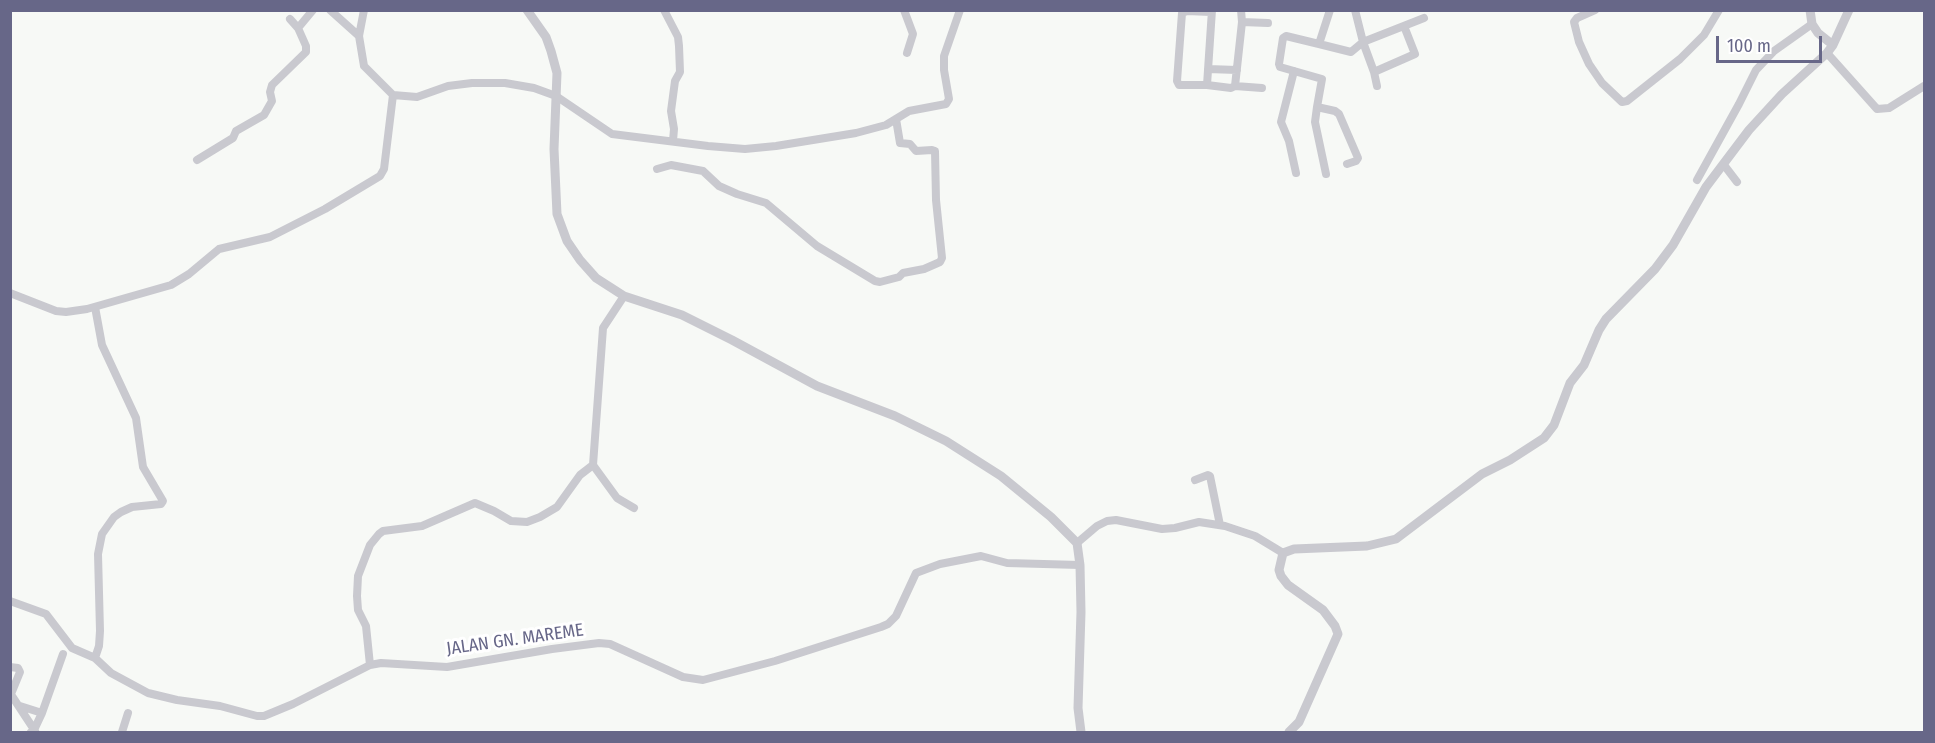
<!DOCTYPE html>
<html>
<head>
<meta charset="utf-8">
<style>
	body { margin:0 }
	#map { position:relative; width:1935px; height:743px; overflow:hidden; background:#f7f9f6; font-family:"Fira Sans Condensed",sans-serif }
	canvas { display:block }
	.frame { position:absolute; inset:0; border:12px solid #676788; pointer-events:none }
	.scale { position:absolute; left:1716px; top:36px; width:106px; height:27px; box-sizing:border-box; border:3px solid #676788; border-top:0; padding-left:8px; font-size:18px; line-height:21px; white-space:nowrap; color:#676788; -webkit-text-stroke:4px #fff; paint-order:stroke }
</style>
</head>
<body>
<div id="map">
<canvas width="1935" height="743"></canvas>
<div class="frame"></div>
<div class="scale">100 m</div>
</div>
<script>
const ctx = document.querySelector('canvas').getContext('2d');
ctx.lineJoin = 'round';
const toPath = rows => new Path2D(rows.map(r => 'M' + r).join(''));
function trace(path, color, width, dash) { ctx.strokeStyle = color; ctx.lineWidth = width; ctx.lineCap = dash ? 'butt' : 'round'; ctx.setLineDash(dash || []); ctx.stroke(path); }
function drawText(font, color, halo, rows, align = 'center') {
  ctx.font = font + ' "Fira Sans Condensed",sans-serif'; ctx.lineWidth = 6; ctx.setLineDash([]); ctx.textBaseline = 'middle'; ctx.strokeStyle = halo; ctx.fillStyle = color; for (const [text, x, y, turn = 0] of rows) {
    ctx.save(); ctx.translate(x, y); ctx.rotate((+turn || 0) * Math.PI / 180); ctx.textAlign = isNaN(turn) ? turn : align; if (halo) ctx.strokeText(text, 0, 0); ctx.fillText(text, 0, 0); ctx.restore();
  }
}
trace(toPath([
	[330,10,359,36,364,66,393,95,417,97,448,86,472,83,505,83,534,88,556,96,612,134,708,146,745,149,776,146,856,133,886,125,909,111,946,104,949,99,944,70,944,56,960,10],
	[664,10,678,37,679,46,680,72,675,81,671,111,674,129,673,141],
	[904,10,913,34,907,53],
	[1330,10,1319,44,1286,36,1283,38,1279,64,1280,67,1322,79,1317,107,1335,111,1339,114,1358,158,1356,161,1347,164],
	[1355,10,1363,42,1374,72,1377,86],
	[1595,10,1577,18,1574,22,1579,42,1589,64,1602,83,1622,102,1627,101,1680,59,1704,35,1719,10],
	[1211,12,1187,11,1182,13,1177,81,1179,85,1207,85,1212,10],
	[290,19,298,28,313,10],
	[1242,22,1268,23],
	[359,36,364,10],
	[1319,44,1351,52,1363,42,1424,18],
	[1827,53,1877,109,1889,108,1924,86],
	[1208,69,1237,70],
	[1294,71,1281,122,1289,141,1296,173],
	[1374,72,1415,54,1404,26],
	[1207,85,1231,88,1235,86,1242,22,1241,10],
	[1235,86,1262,88],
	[1317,107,1315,122,1326,174],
	[197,160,233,138,236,131,264,115,272,101,270,92,272,85,306,52,306,46,298,28],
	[1724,165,1737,182],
	[657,169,671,165,703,171,719,186,737,194,766,203,817,246,875,281,880,282,899,277,903,273,924,269,940,262,942,258,936,200,935,151,932,150,916,151,910,144,900,143,896,119],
	[1697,180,1739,104,1756,70,1774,51,1812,24],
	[10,293,56,311,66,312,87,309,171,285,189,274,219,249,270,237,325,209,380,176,384,169,393,95],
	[593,465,617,498,634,508],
	[1195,480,1208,475,1210,476,1220,525],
	[1077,543,1097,526,1107,521,1116,520,1162,529,1175,528,1199,522,1225,526,1255,536,1283,553],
	[10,601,46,614,72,648,95,658,111,673,148,693,177,700,220,706,257,716,264,716,293,704,370,665,381,663,447,667,552,649,599,643,610,644,683,677,703,680,775,661,881,627,888,624,896,616,916,573,940,564,981,556,1007,563,1080,565],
	[95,658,99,646,100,631,98,554,102,534,114,517,121,512,132,507,161,504,163,501,143,467,136,418,102,345,95,307],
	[370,665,366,626,358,610,357,596,358,576,370,545,379,534,383,531,422,526,475,503,494,511,511,521,527,522,540,517,557,507,580,475,593,465,603,328,624,296],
	[10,667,18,668,20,672,11,694],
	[10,693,35,731],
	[20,706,42,713],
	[31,732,34,730,42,713,63,654],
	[122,732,128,713]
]), '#c9c9cf', 8);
trace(toPath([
	[527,10,546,37,551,51,557,73,554,149,557,214,567,241,580,260,596,278,624,296,682,315,732,340,817,386,895,416,946,441,1001,476,1051,517,1077,543,1080,565,1081,612,1078,708,1081,732],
	[1810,10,1812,24,1818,33,1833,45],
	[1289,732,1299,722,1338,634,1335,626,1323,610,1288,585,1281,576,1279,570,1283,553,1294,549,1367,546,1396,539,1482,474,1510,460,1544,438,1554,425,1570,383,1584,365,1599,330,1606,319,1655,269,1673,245,1706,187,1749,130,1782,94,1827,53,1833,45,1849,10]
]), '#c9c9cf', 9);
drawText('18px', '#676788', '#fff', [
	["JALAN GN. MAREME",515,640,-8]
]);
</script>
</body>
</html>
